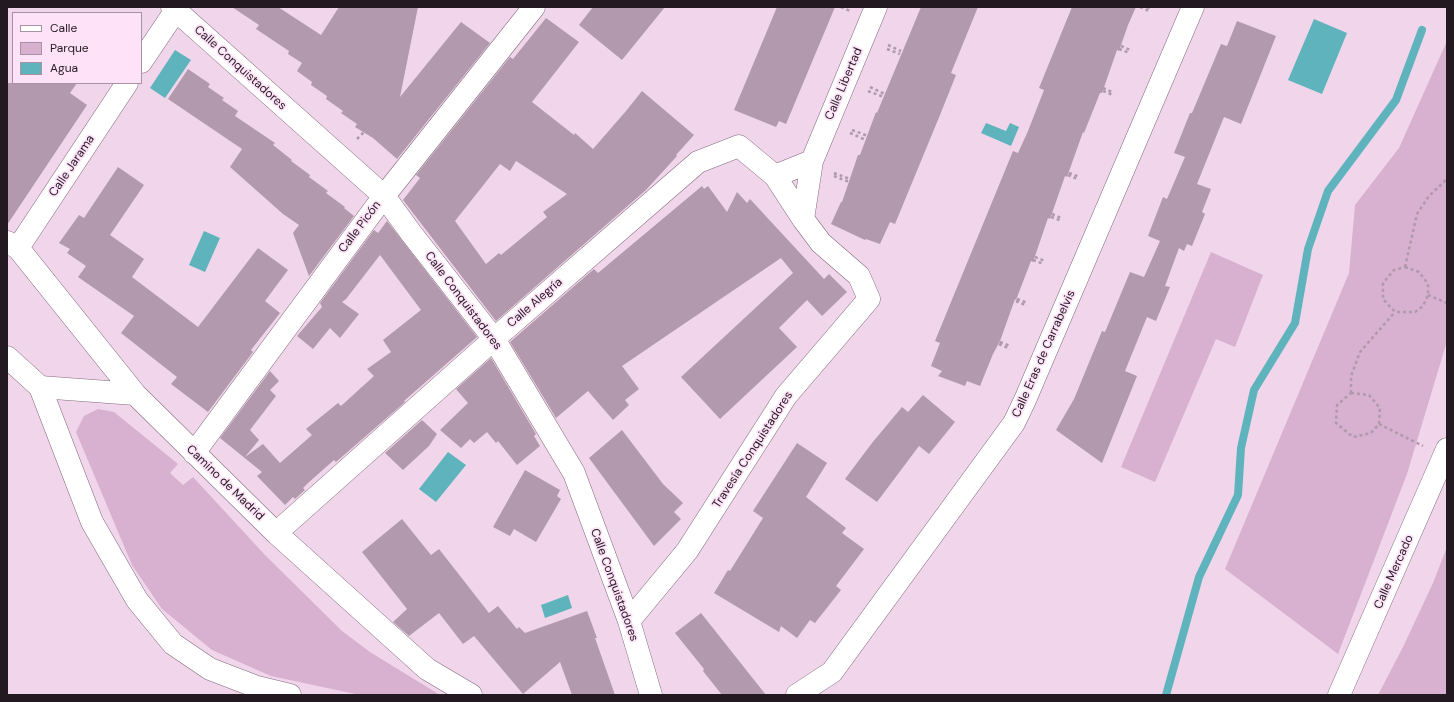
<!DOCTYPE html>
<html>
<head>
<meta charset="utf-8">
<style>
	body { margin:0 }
	#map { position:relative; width:1454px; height:702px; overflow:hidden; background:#f1d5eb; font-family:"DM Sans",sans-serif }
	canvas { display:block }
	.frame { position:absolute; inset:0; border:8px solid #221921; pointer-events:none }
	.legend { position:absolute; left:12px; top:12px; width:130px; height:72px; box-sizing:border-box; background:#fee2f8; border:1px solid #a692a2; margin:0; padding:5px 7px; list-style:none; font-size:12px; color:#221921 }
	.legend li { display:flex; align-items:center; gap:8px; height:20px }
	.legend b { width:20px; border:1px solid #a692a2 }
</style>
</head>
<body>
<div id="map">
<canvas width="1454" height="702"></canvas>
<div class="frame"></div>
<ul class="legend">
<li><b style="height:5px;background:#fff"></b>Calle</li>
<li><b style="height:11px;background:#d7b1cf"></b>Parque</li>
<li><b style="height:11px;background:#5fb3bd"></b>Agua</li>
</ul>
</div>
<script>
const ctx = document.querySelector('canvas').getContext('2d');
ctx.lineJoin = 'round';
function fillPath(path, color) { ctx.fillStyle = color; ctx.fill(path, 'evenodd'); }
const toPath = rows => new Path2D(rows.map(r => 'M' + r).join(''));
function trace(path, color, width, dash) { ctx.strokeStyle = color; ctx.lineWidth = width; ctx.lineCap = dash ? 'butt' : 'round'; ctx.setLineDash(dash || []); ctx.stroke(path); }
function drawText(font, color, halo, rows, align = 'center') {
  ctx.font = font + ' "DM Sans",sans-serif'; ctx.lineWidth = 3.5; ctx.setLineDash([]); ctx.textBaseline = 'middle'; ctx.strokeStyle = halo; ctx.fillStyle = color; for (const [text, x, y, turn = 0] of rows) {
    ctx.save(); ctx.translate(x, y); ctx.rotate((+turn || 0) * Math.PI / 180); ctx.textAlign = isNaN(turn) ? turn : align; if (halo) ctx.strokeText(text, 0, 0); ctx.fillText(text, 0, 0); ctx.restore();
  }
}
fillPath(toPath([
	[1447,41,1447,341,1407,474,1338,654,1225,569,1349,273,1355,205,1399,148],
	[1211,252,1263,275,1235,347,1216,339,1155,482,1121,467],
	[98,409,114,412,178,464,170,473,183,485,193,477,265,555,342,631,370,652,440,695,360,695,271,676,212,650,162,609,132,565,76,432,84,416],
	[1447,547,1447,695,1378,695,1403,647,1433,583]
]), '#d7b1cf');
fillPath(toPath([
	[1314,19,1347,33,1322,94,1288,80],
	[175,50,191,60,165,98,150,88],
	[986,123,1006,131,1010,123,1019,127,1011,146,981,133],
	[204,231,220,238,205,272,189,265],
	[448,452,466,465,436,502,419,489],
	[568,595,572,608,545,618,541,605]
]), '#5fb3bd');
trace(toPath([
	[1166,695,1199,577,1238,495,1241,448,1254,390,1295,323,1308,249,1328,191,1396,100,1422,30]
]), '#5fb3bd', 8);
fillPath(toPath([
	[232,7,278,7,321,35,339,7,418,7,400,97,461,22,490,43,397,159,373,138,355,127,357,124,341,113,343,111,326,99,327,96,311,85,312,82,297,71,302,63,288,54,289,51,256,29,259,25],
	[593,7,665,7,622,60,579,25],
	[777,7,835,7,786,124,779,121,776,127,734,110],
	[921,7,978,7,951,73,956,75,940,115,895,224,890,222,880,244,866,239,865,240,831,224,841,202,842,202,858,155,860,155,876,112,877,113],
	[1072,7,1136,7,1128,25,1119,51,1117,50,1102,93,1100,93,1084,133,1083,132,1067,177,1065,176,1050,219,1048,218,1033,262,1031,261,1016,300,1015,299,1000,341,993,354,980,386,967,381,965,386,938,376,942,371,931,366,940,343,935,341,1013,151,1018,153,1028,131,1044,90,1039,88],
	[546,18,579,42,532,102,574,135,575,133,593,149,626,111,642,91,694,135,676,155,677,156,646,190,496,321,403,200,420,178,416,175,510,57,513,59],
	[516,161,567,194,543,212,547,217,501,255,499,253,486,264,455,221,500,164,510,171],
	[1237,21,1276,36,1241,124,1224,117,1197,184,1211,189,1202,212,1205,214,1192,246,1187,244,1184,251,1179,248,1165,286,1170,287,1156,321,1147,317,1125,371,1137,376,1102,463,1056,430,1074,399,1102,331,1105,332,1130,272,1144,277,1160,241,1148,236,1163,197,1167,199,1185,157,1174,153,1190,113,1192,113,1221,44,1227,46],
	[188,69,210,84,208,87,224,98,222,100,238,111,235,116,275,143,273,145,292,160,291,161,310,175,309,177,328,191,326,193,345,207,344,208,354,216,309,276,293,233,299,225,283,214,230,167,242,149,168,99],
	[7,83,77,83,70,93,87,105,7,225],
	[118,167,144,185,110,235,144,259,132,277,198,327,258,248,288,270,265,301,280,313,251,350,253,352,208,412,171,384,177,377,121,333,134,316,78,277,86,266,67,253,70,249,59,243,79,215,84,218],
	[702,186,704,189,708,186,727,212,737,192,747,203,750,199,824,279,829,274,847,292,822,316,807,300,779,328,797,347,720,419,681,377,793,273,781,258,622,366,639,389,625,400,629,405,613,420,588,391,556,418,510,342,594,269,598,273],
	[387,221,477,337,404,401,405,402,367,435,336,462,334,460,308,483,303,488,305,490,295,499,293,497,285,505,257,476,262,472,220,438,270,371,279,381,270,390,276,396,250,430,259,440,245,457,263,444,280,463,312,435,306,429,338,403,341,406,374,376,367,369,391,352,383,340,421,310,380,255,346,299,342,302,359,314,340,338,330,328,313,349,297,336,322,307,320,303,374,230,378,233],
	[491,358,536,434,534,436,540,446,517,465,498,441,496,443,487,432,474,443,470,439,461,448,440,430,468,403,456,389],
	[923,395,955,422,929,454,919,446,877,502,845,479,872,443,902,407,908,412],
	[422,420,437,434,429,446,403,470,385,453],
	[622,430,663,484,683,503,674,512,681,519,654,546,589,458],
	[797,443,827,463,806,497,846,528,842,533,864,549,836,586,841,590,815,623,810,620,797,638,781,626,779,632,714,593,728,570,730,571,763,518,753,511],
	[525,470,560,490,557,496,561,499,536,542,514,529,510,536,493,527],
	[402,519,431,555,439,549,489,613,498,606,517,629,519,627,525,633,587,611,597,638,595,638,615,695,572,695,560,662,523,694,474,636,463,644,439,613,409,636,393,622,407,609,362,552],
	[701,613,766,695,722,695,703,671,704,669,675,633]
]), '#b299ad');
const street = toPath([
	[172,7,384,196,411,233,494,339,574,473,629,621,651,695],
	[141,62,178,7],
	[775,176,803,219],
	[7,242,18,248,135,394,276,533,427,669,471,695],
	[18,248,127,83],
	[40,387,135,394],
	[194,453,384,196,534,7],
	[276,533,494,339,698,162,739,146,775,176,812,161],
	[629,621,687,551,786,396,869,299,859,276,821,243,803,219,812,161,876,7],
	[797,695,832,672,1014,423,1025,400,1193,7],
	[1339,695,1447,449]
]);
const secondary = toPath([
	[7,357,40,387,92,522,137,600,173,644,210,669,257,687,290,695]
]);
trace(street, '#81697c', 23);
trace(secondary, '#81697c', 23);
trace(toPath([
	[841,7,850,11],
	[1140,7,1149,11],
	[1147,7,1150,8],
	[888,45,901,51],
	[1121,46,1132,51],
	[887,49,900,54],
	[1119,49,1130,53],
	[870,87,885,94],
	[1103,88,1114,93],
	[868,91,884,97],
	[1103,91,1113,95],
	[852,130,868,136],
	[850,133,866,140],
	[357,139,364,132],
	[834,173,850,179],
	[1069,173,1080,177],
	[1068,175,1079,180],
	[834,176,849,182],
	[1052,214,1063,219],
	[1051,217,1062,221],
	[1035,257,1045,261],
	[1033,260,1044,264],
	[1405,267,1419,272,1428,284,1428,295,1423,306,1415,312,1395,312,1383,299,1383,283,1394,270,1405,267],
	[1405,267,1417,214,1429,196,1447,179],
	[1428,295,1447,303],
	[1017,299,1028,303],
	[1016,301,1027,306],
	[1000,342,1011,346],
	[999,344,1010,349],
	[1351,393,1369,395,1380,408,1379,424,1371,433,1353,437,1336,423,1337,405,1351,393],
	[1351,393,1351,376,1360,352,1395,312],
	[1379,424,1423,446]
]), '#af99ab', 2.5, [3, 3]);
trace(street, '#fff', 22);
trace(secondary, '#fff', 22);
drawText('12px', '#221921', '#fee2f8', [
	["Calle Conquistadores",240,68,42],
	["Calle Libertad",844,84,-67],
	["Calle Jarama",72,166,-56],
	["Calle Picón",360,227,-53],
	["Calle Conquistadores",463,301,53],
	["Calle Alegría",535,303,-41],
	["Calle Eras de Carrabelvis",1044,354,-66],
	["Travesía Conquistadores",753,450,-57],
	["Camino de Madrid",225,483,44],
	["Calle Mercado",1394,572,-66],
	["Calle Conquistadores",614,585,70]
]);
</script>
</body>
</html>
